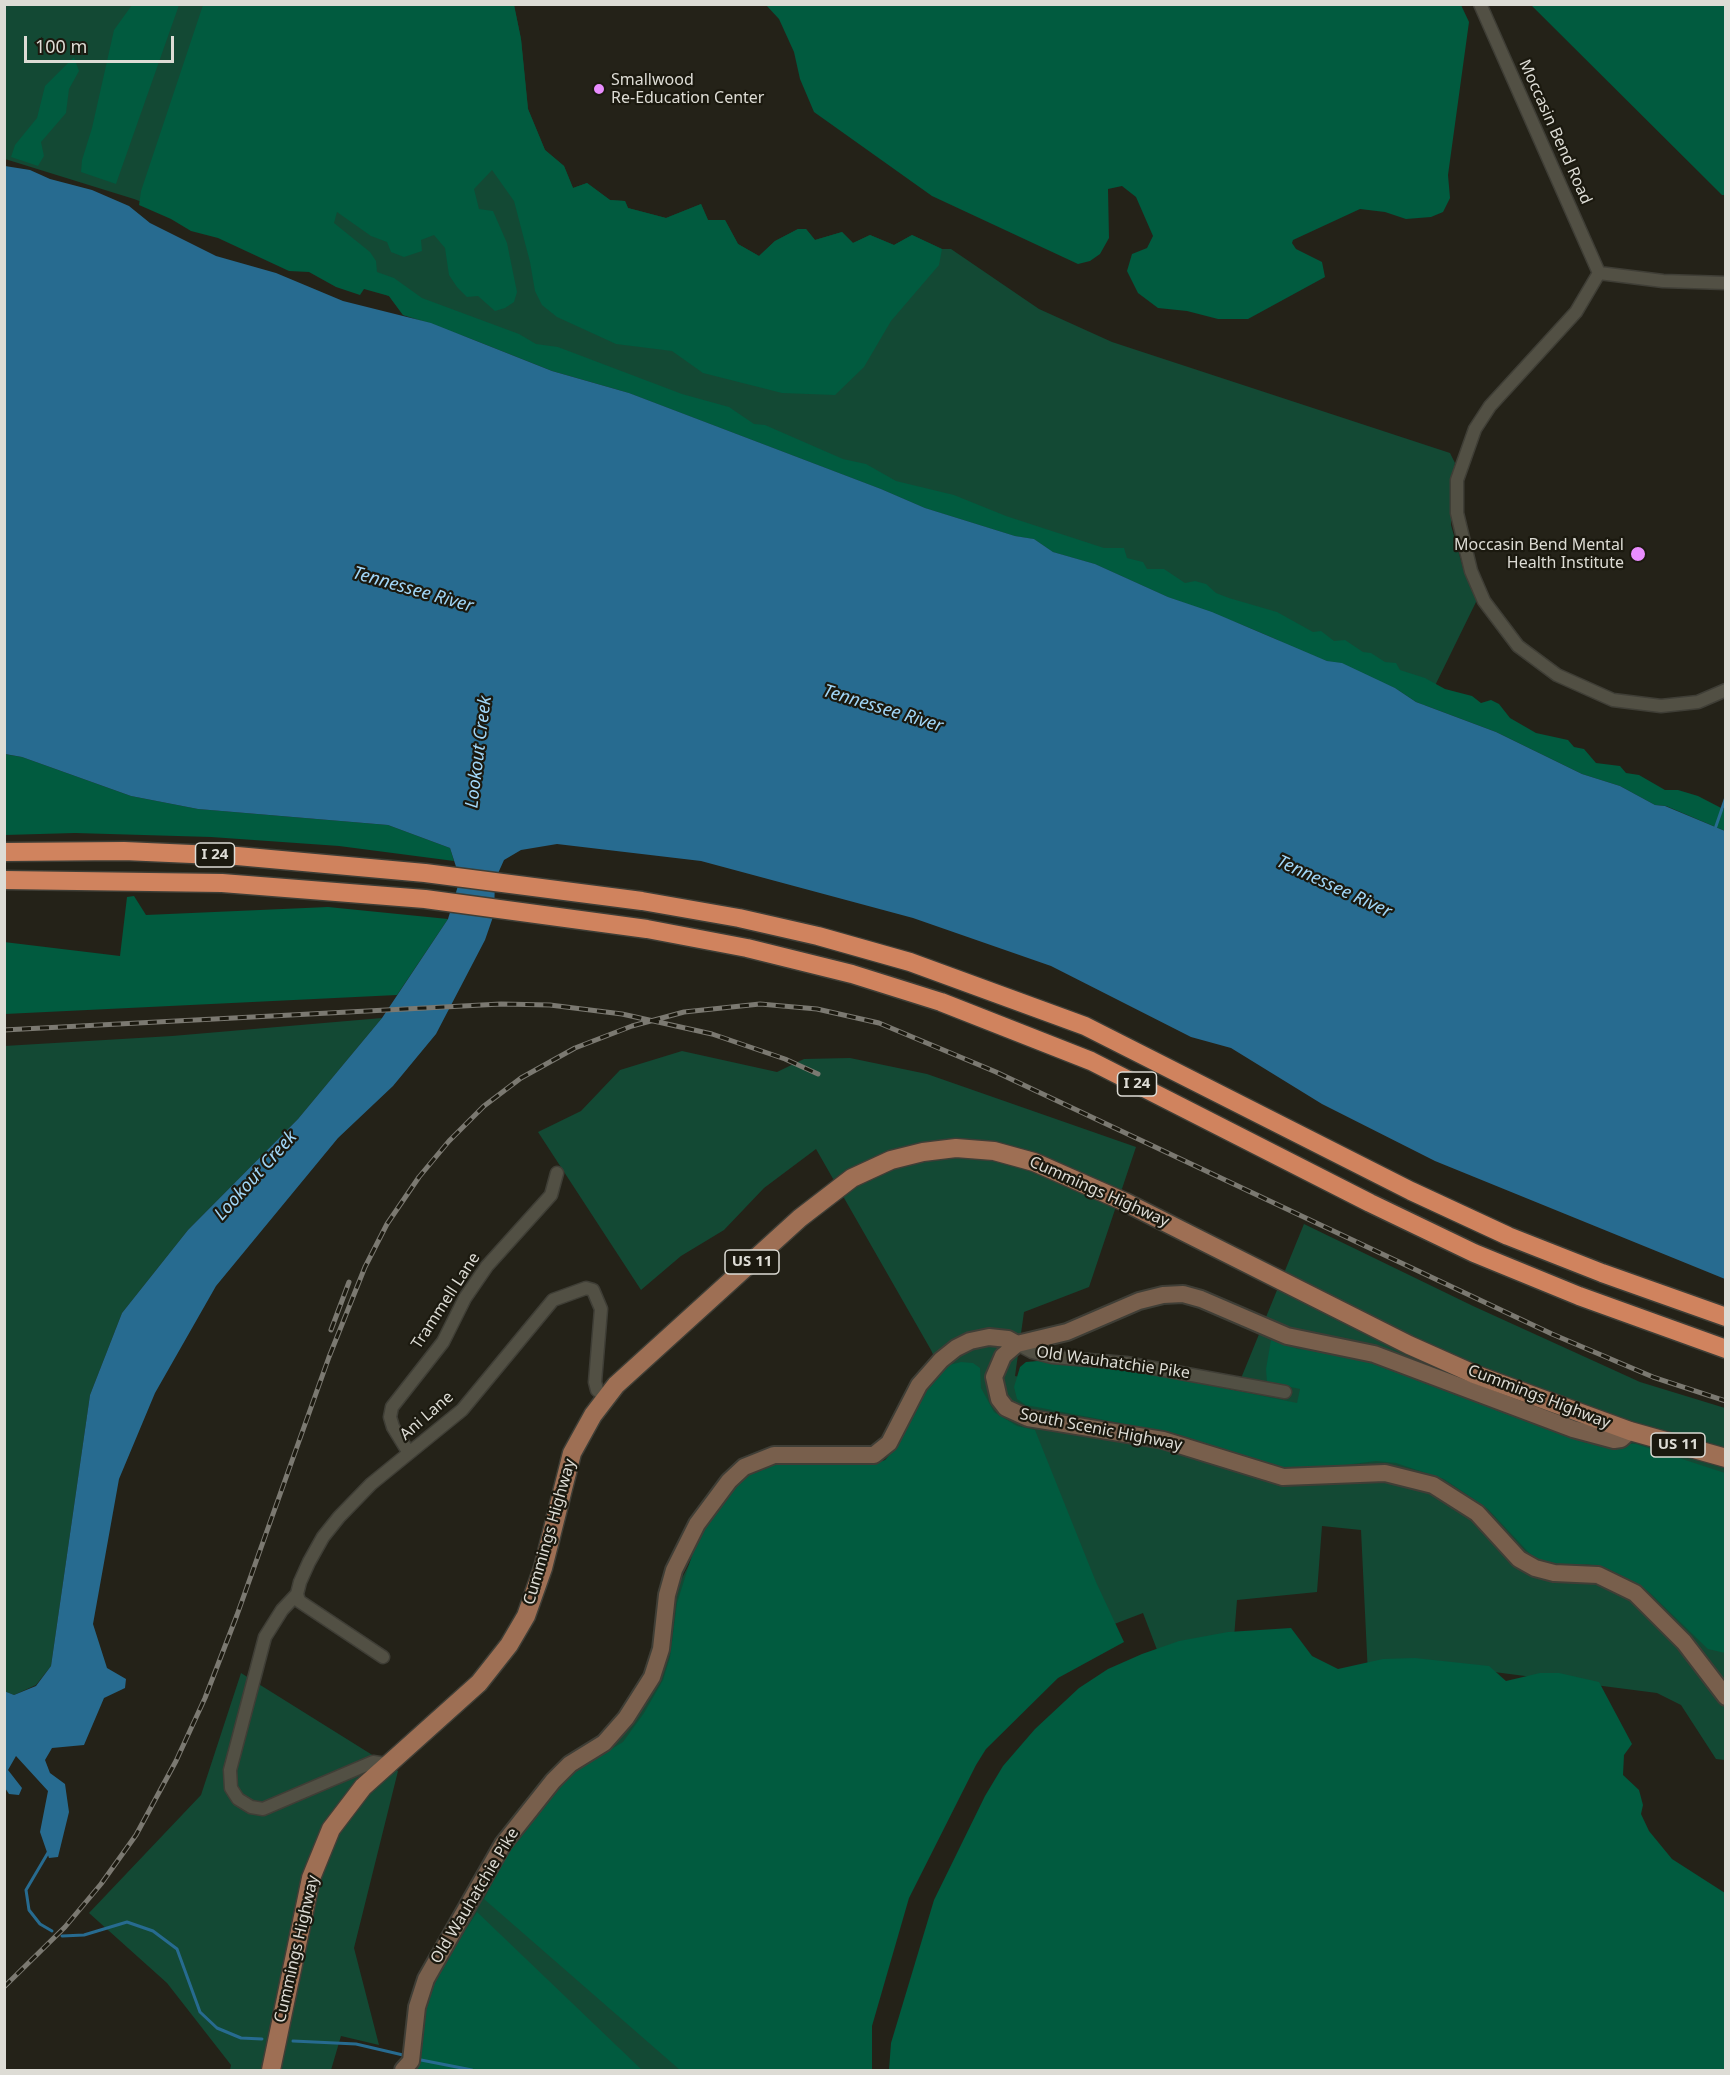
<!DOCTYPE html>
<html>
<head>
<meta charset="utf-8">
<style>
	body { margin:0 }
	#map { position:relative; width:1730px; height:2075px; overflow:hidden; background:#242218; font-family:"Noto Sans",sans-serif }
	canvas { display:block }
	.frame { position:absolute; inset:0; border:6px solid #dddcd5; pointer-events:none }
	.scale { position:absolute; left:24px; top:36px; width:150px; height:27px; box-sizing:border-box; border:3px solid #dddcd5; border-top:0; padding-left:8px; font-size:18px; line-height:21px; white-space:nowrap; color:#dddcd5; -webkit-text-stroke:4px #1b190f; paint-order:stroke }
</style>
</head>
<body>
<div id="map">
<canvas width="1730" height="2075"></canvas>
<div class="frame"></div>
<div class="scale">100 m</div>
</div>
<script>
const ctx = document.querySelector('canvas').getContext('2d');
ctx.lineJoin = 'round';
function fillPath(path, color) { ctx.fillStyle = color; ctx.fill(path, 'evenodd'); }
const toPath = rows => new Path2D(rows.map(r => 'M' + r).join(''));
function trace(path, color, width, dash) { ctx.strokeStyle = color; ctx.lineWidth = width; ctx.lineCap = dash ? 'butt' : 'round'; ctx.setLineDash(dash || []); ctx.stroke(path); }
function drawText(font, color, halo, rows, align = 'center') {
  ctx.font = font + ' "Noto Sans",sans-serif'; ctx.lineWidth = 4.5; ctx.setLineDash([]); ctx.textBaseline = 'middle'; ctx.strokeStyle = halo; ctx.fillStyle = color; for (const [text, x, y, turn = 0] of rows) {
    ctx.save(); ctx.translate(x, y); ctx.rotate((+turn || 0) * Math.PI / 180); ctx.textAlign = isNaN(turn) ? turn : align; if (halo) ctx.strokeText(text, 0, 0); ctx.fillText(text, 0, 0); ctx.restore();
  }
}
fillPath(toPath([
	[4,5,514,5,521,39,528,109,545,150,564,166,573,188,587,183,610,200,625,201,628,208,666,218,701,204,708,220,725,220,738,244,759,256,775,241,798,229,806,229,815,240,842,232,853,243,870,235,894,245,912,235,942,249,951,249,1039,309,1112,342,1450,453,1455,463,1451,482,1451,525,1463,568,1477,600,1425,706,1395,688,1289,646,1267,634,1168,597,1095,564,1053,552,1034,539,1015,536,925,508,881,489,629,393,403,315,389,296,134,199,5,159],
	[382,1018,298,1119,188,1230,122,1313,90,1395,51,1666,36,1685,14,1695,4,1691,4,1046,172,1036],
	[682,1051,777,1072,804,1059,850,1058,927,1074,1136,1147,1089,1287,1024,1312,1015,1376,1224,1420,1304,1224,1473,1306,1640,1382,1725,1408,1725,1760,1716,1759,1681,1705,1657,1693,1494,1672,1368,1675,1361,1530,1322,1526,1317,1592,1237,1600,1229,1701,1159,1655,1143,1613,1044,1651,777,2070,417,2070,437,1978,517,1839,560,1784,580,1768,611,1749,634,1723,651,1692,681,1580,705,1533,890,1461,944,1379,931,1350,816,1149,764,1188,724,1230,681,1256,641,1290,538,1132,581,1111,620,1070],
	[241,1673,398,1771,354,1948,379,2045,341,2036,331,2070,230,2070,231,2065,167,1983,89,1913,201,1795]
]), '#134934');
fillPath(toPath([
	[132,5,179,5,116,184,81,172,82,160,92,128,114,30],
	[203,5,514,5,521,39,528,109,545,150,564,166,573,188,587,183,610,200,625,201,628,208,666,218,701,204,708,220,725,220,738,244,759,256,775,241,798,229,806,229,815,240,842,232,853,243,870,235,894,245,912,235,942,249,939,265,891,321,864,367,835,395,782,393,703,373,672,351,616,344,557,317,542,305,535,291,530,262,514,201,492,170,474,189,479,209,493,211,507,243,517,292,514,302,505,308,495,311,478,296,467,297,457,287,449,275,445,248,434,235,421,240,422,251,404,257,391,252,387,242,371,236,337,212,334,223,370,252,376,261,377,272,394,278,422,298,519,334,536,344,558,347,682,394,729,407,754,424,765,425,843,459,866,464,896,481,954,495,1006,516,1104,548,1124,548,1127,558,1143,562,1147,569,1164,569,1185,583,1195,581,1206,584,1216,593,1229,598,1277,612,1313,632,1321,631,1334,641,1345,640,1363,652,1371,653,1385,662,1396,663,1400,670,1425,678,1445,689,1472,696,1481,703,1491,700,1499,704,1510,718,1536,733,1568,740,1574,747,1584,749,1596,763,1620,766,1626,773,1639,775,1665,790,1678,790,1698,796,1725,810,1725,831,1666,806,1655,805,1620,786,1582,774,1496,732,1416,702,1395,688,1342,663,1327,661,1212,612,1168,597,1095,564,1053,552,1034,539,1015,536,925,508,881,489,629,393,552,371,431,323,403,315,389,296,364,289,360,295,336,287,309,272,289,271,218,238,191,231,171,219,139,205,141,191],
	[766,5,1461,5,1469,22,1448,175,1450,198,1443,212,1431,217,1406,219,1385,212,1360,209,1293,240,1292,243,1296,249,1322,262,1325,277,1248,319,1218,319,1187,311,1158,308,1138,293,1127,271,1132,254,1147,248,1153,236,1136,197,1122,186,1108,189,1109,238,1100,254,1090,261,1078,264,932,196,814,112,800,79,794,52,779,19],
	[1531,5,1725,5,1725,195,1722,195],
	[74,57,79,71,69,89,66,113,41,142,44,156,38,166,11,157,15,145,37,118,45,86],
	[4,754,22,757,131,796,198,809,388,825,450,848,454,861,339,846,211,837,75,833,5,835],
	[134,896,146,915,328,907,448,919,397,995,5,1014,4,942,120,956,127,897],
	[1271,1340,1298,1349,1328,1351,1369,1361,1586,1443,1636,1444,1725,1473,1725,1653,1708,1649,1648,1591,1617,1573,1588,1564,1558,1566,1533,1557,1488,1509,1444,1479,1396,1463,1376,1461,1314,1469,1274,1467,1177,1434,1026,1405,1017,1399,1014,1387,1020,1367,1026,1362,1038,1361,1142,1371,1297,1403,1300,1389,1267,1382,1266,1369],
	[961,1362,973,1363,980,1368,981,1388,994,1412,1017,1426,1035,1430,1096,1582,1124,1642,1058,1678,986,1749,976,1765,909,1898,872,2026,872,2070,680,2070,484,1899,507,1855,533,1814,572,1773,623,1742,644,1713,663,1680,670,1657,677,1603,694,1549,709,1521,736,1485,748,1473,773,1463,792,1461,871,1465,885,1460,898,1445,929,1384,949,1365],
	[1291,1628,1312,1656,1338,1669,1383,1659,1415,1658,1489,1666,1506,1681,1540,1673,1559,1673,1599,1682,1632,1744,1624,1755,1623,1775,1639,1790,1643,1805,1641,1814,1649,1831,1672,1859,1725,1893,1725,2070,889,2070,891,2043,934,1900,985,1796,1003,1766,1035,1729,1079,1688,1108,1669,1142,1654,1179,1641,1228,1632],
	[477,1912,642,2070,411,2070,420,2052,420,2020,434,1980]
]), '#015b3f');
fillPath(toPath([
	[5,166,30,170,50,179,92,190,129,206,150,223,216,256,276,273,343,301,431,323,552,371,629,393,881,489,925,508,1015,536,1034,539,1053,552,1095,564,1168,597,1212,612,1327,661,1342,663,1395,688,1416,702,1496,732,1582,774,1620,786,1655,805,1665,806,1725,831,1725,1279,1435,1161,1322,1104,1231,1048,1191,1037,1051,966,913,918,701,861,557,844,521,850,504,860,495,880,494,914,485,940,436,1034,393,1086,338,1138,216,1286,155,1393,119,1479,93,1624,107,1668,126,1679,125,1688,104,1698,84,1745,52,1748,45,1760,50,1773,65,1784,69,1812,58,1857,49,1858,40,1832,48,1791,16,1756,8,1770,22,1788,19,1795,9,1794,5,1788,4,1691,14,1695,36,1686,51,1666,90,1395,122,1313,188,1230,298,1119,382,1018,448,919,460,879,450,848,388,825,198,809,131,796,22,757,5,754]
]), '#276b90');
trace(toPath([
	[1715,829,1726,797],
	[49,1851,26,1890,29,1910,40,1924,52,1931],
	[62,1936,84,1935,127,1922,153,1931,177,1949,200,2012,217,2028,241,2038,262,2039],
	[293,2041,356,2044,403,2055],
	[421,2060,472,2070]
]), '#276b90', 3);
const minor = toPath([
	[1480,4,1599,273],
	[1599,273,1576,312,1490,406,1475,429,1457,480,1457,513,1471,571,1484,601,1518,646,1557,675,1613,700,1661,706,1698,702,1726,690],
	[1599,273,1663,281,1726,283],
	[1017,1344,1032,1352,1052,1357,1126,1363,1285,1392],
	[409,1453,393,1427,390,1417,392,1407,443,1342,465,1298,487,1266,551,1195,557,1173],
	[297,1594,282,1610,265,1637,230,1770,231,1788,238,1799,251,1807,263,1809,373,1762,386,1764],
	[383,1657,299,1601,297,1594,300,1582,309,1562,323,1537,339,1517,371,1484,462,1410,553,1300,586,1288,593,1290,601,1309,595,1382,597,1390,606,1398]
]);
const secondary = toPath([
	[1630,1431,1621,1439,1614,1440,1573,1429,1374,1354,1287,1336,1201,1299,1183,1294,1163,1295,1139,1301,1067,1332,1017,1344,1003,1356,994,1377,999,1399,1006,1408,1028,1418,1163,1440,1283,1477,1385,1473,1433,1485,1477,1513,1519,1559,1535,1568,1554,1573,1598,1575,1635,1593,1684,1642,1726,1697],
	[403,2070,411,2061,417,2007,426,1979,503,1844,553,1781,570,1764,604,1743,626,1718,652,1677,661,1649,667,1595,674,1570,697,1524,729,1481,744,1467,774,1455,874,1455,889,1443,919,1385,941,1360,956,1348,970,1341,989,1337,1008,1339,1017,1344]
]);
const primary = toPath([
	[271,2070,311,1878,331,1829,363,1787,479,1683,509,1645,526,1616,543,1568,572,1453,593,1415,616,1385,800,1218,852,1178,891,1160,923,1152,956,1148,994,1151,1034,1162,1125,1202,1409,1345,1474,1374,1630,1431,1726,1458]
]);
const motorway = toPath([
	[4,852,124,851,237,856,425,873,642,901,739,918,818,936,910,962,1085,1026,1411,1191,1508,1236,1602,1273,1726,1317],
	[4,880,222,883,425,899,647,929,747,948,852,974,941,1002,1091,1061,1370,1203,1474,1253,1579,1296,1726,1349]
]);
trace(minor, '#3f3e36', 15);
trace(secondary, '#3f3e36', 20);
trace(primary, '#3f3e36', 21);
trace(motorway, '#3f3e36', 21);
trace(minor, '#525044', 12);
trace(secondary, '#785f4c', 16);
trace(primary, '#9e6f54', 18);
trace(motorway, '#d0835e', 18);
const rail = toPath([
	[4,1030,501,1004,550,1005,622,1014,712,1034,785,1059,818,1074],
	[331,1330,349,1282],
	[4,1987,65,1927,101,1884,136,1835,176,1761,205,1698,237,1615,329,1357,365,1267,387,1224,419,1177,449,1141,484,1106,521,1078,575,1048,632,1026,684,1012,760,1004,817,1009,879,1023,996,1072,1552,1334,1653,1377,1726,1401]
]);
trace(rail, '#7b7971', 5);
trace(rail, '#1b190f', 3, [9]);
for (const [x, y, r, color] of [
	[599,89,6,"#e98dfe"],
	[1638,554,8,"#e98dfe"]
]) { const dot = new Path2D(); dot.arc(x, y, r, 0, 2 * Math.PI); ctx.fillStyle = color; ctx.fill(dot); trace(dot, '#1b190f', 2); }
for (const [x, y, w] of [
	[215,855,39],
	[1137,1084,39],
	[752,1262,54],
	[1678,1445,54]
]) { const box = new Path2D(); box.roundRect(x - w / 2, y - 12, w, 24, 4.5); ctx.fillStyle = '#1b190f'; ctx.fill(box); trace(box, '#dddcd5', 1.5); }
drawText('bold 15px', '#dddcd5', null, [
	["I 24",215,855],
	["I 24",1137,1084],
	["US 11",752,1262],
	["US 11",1678,1445]
]);
drawText('16px', '#dddcd5', '#1b190f', [
	["Smallwood",611,80],
	["Re-Education Center",611,98],
	["Moccasin Bend Mental",1624,545,"right"],
	["Health Institute",1624,563,"right"]
], 'left');
drawText('16px', '#dddcd5', '#1b190f', [
	["Moccasin Bend Road",1555,132,66],
	["Cummings Highway",1099,1192,24],
	["Trammell Lane",446,1301,-57],
	["Old Wauhatchie Pike",1113,1363,8],
	["Cummings Highway",1539,1397,21],
	["Ani Lane",427,1416,-41],
	["South Scenic Highway",1101,1430,11],
	["Cummings Highway",550,1532,-74],
	["Old Wauhatchie Pike",475,1896,-59],
	["Cummings Highway",297,1949,-77]
]);
drawText('italic 18px', '#a1d6f7', '#1b190f', [
	["Tennessee River",413,590,16],
	["Tennessee River",883,709,17],
	["Lookout Creek",479,752,-83],
	["Tennessee River",1334,887,25],
	["Lookout Creek",256,1176,-48]
]);
</script>
</body>
</html>
